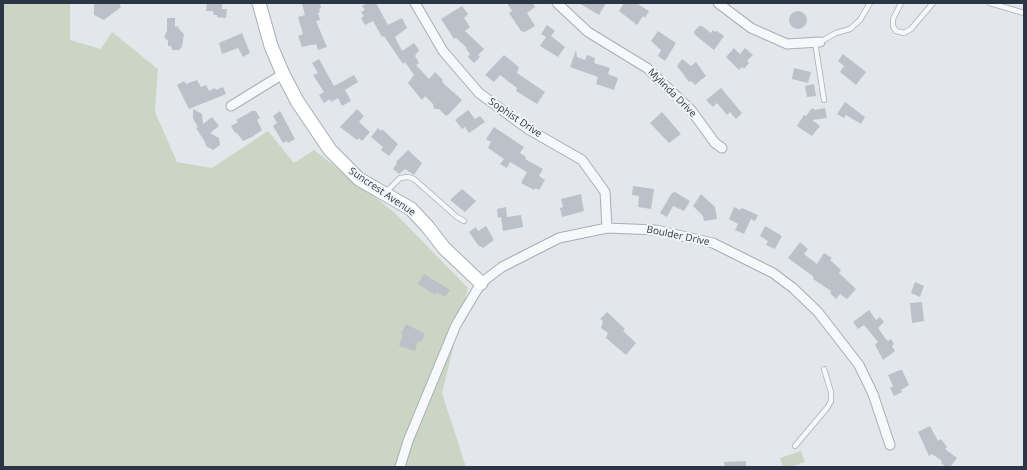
<!DOCTYPE html>
<html>
<head>
<meta charset="utf-8">
<style>
	body { margin:0 }
	#map { position:relative; width:1027px; height:470px; overflow:hidden; background:#e3e7eb; font-family:"Open Sans",sans-serif }
	canvas { display:block }
	.frame { position:absolute; inset:0; border:4px solid #2b3644; pointer-events:none }
</style>
</head>
<body>
<div id="map">
<canvas width="1027" height="470"></canvas>
<div class="frame"></div>
</div>
<script>
const ctx = document.querySelector('canvas').getContext('2d');
ctx.lineJoin = 'round';
function fillPath(path, color) { ctx.fillStyle = color; ctx.fill(path, 'evenodd'); }
const toPath = rows => new Path2D(rows.map(r => 'M' + r).join(''));
function trace(path, color, width, dash) { ctx.strokeStyle = color; ctx.lineWidth = width; ctx.lineCap = dash ? 'butt' : 'round'; ctx.setLineDash(dash || []); ctx.stroke(path); }
function drawText(font, color, halo, rows, align = 'center') {
  ctx.font = font + ' "Open Sans",sans-serif'; ctx.lineWidth = 4; ctx.setLineDash([]); ctx.textBaseline = 'middle'; ctx.strokeStyle = halo; ctx.fillStyle = color; for (const [text, x, y, turn = 0] of rows) {
    ctx.save(); ctx.translate(x, y); ctx.rotate((+turn || 0) * Math.PI / 180); ctx.textAlign = isNaN(turn) ? turn : align; if (halo) ctx.strokeText(text, 0, 0); ctx.fillText(text, 0, 0); ctx.restore();
  }
}
fillPath(toPath([
	[3,3,70,3,70,40,101,49,112,32,158,69,155,112,177,162,212,168,268,131,294,163,314,150,394,212,468,288,442,393,466,467,3,467],
	[801,451,805,462,791,467,783,467,780,458]
]), '#cad5c4');
fillPath(toPath([
	[94,3,119,3,121,7,104,20,94,15],
	[207,3,222,3,222,9,227,9,226,18,217,17,217,15,214,15,213,11,206,11],
	[307,3,320,3,321,8,319,9,320,12,318,13,320,20,316,21,327,47,318,50,316,44,302,47,298,36,303,34,298,17,305,15,302,4],
	[368,3,376,3,388,25,402,18,407,28,395,37,402,51,414,43,419,50,415,56,419,63,416,65,429,79,435,72,443,80,442,82,462,100,449,114,446,116,439,109,434,109,433,104,425,96,422,100,408,83,414,75,405,62,403,64,384,36,382,37,373,21,365,25,361,18,364,16,361,12,365,10,362,6],
	[507,3,533,3,535,7,527,13,535,26,525,32,521,31,509,13,512,11],
	[579,3,606,3,599,15],
	[624,3,636,3,649,11,645,18,643,16,637,25,619,11],
	[462,6,468,14,464,18,470,27,465,31,484,49,478,55,480,57,474,63,468,57,470,54,466,49,467,48,456,38,454,39,441,19],
	'789 20a9 9 0 1 1 18 0a9 9 0 1 1-18 0Z',
	[167,18,175,18,175,27,178,26,179,29,184,34,182,47,179,50,172,50,171,46,168,46,168,41,164,37,167,31],
	[547,25,555,31,551,36,565,47,558,57,540,46,546,37,541,34],
	[699,26,702,26,711,33,713,30,715,32,717,31,724,36,714,50,695,35,694,32],
	[658,31,676,43,665,61,658,56,661,50,651,41],
	[242,33,250,53,243,57,238,48,222,54,219,43],
	[734,48,740,54,745,48,753,55,747,61,749,63,744,69,742,67,739,70,726,57],
	[576,50,577,57,585,60,587,55,595,58,594,63,610,68,608,74,618,78,614,90,596,84,598,77,570,67],
	[843,54,866,72,856,85,840,72,844,66,838,61],
	[504,55,519,67,517,73,545,92,537,104,516,91,517,88,500,75,494,82,485,75],
	[319,59,334,86,354,75,358,82,345,90,351,101,342,106,338,98,331,102,330,99,324,103,319,95,324,92,313,75,318,73,312,63],
	[682,59,691,66,696,62,706,76,695,85,691,81,689,82,677,66],
	[794,68,811,72,808,83,792,79],
	[197,80,201,87,206,85,209,91,215,88,216,90,223,87,226,94,189,109,177,85,184,81,186,84],
	[814,84,816,96,807,97,805,86],
	[721,88,742,113,736,119,730,112,727,115,717,103,713,107,706,100],
	[845,102,865,117,861,124,846,115,844,118,837,114],
	[812,108,815,110,825,108,827,118,812,120,820,126,812,136,797,126,804,115,806,116],
	[193,109,202,114,203,124,212,117,219,126,210,133,219,138,220,145,213,150,206,146,205,142,196,128,198,127,193,119],
	[357,109,364,116,359,122,370,132,362,141,359,138,357,140,340,127],
	[468,110,475,119,480,116,485,122,469,133,465,127,462,129,455,120],
	[252,111,256,111,260,118,257,120,262,130,252,137,243,141,236,132,235,133,231,126,238,122,236,120],
	[280,111,295,139,288,143,287,141,283,143,273,126,277,123,273,116],
	[662,112,681,134,669,143,650,123],
	[494,127,524,147,520,153,526,157,525,159,543,169,539,176,545,180,539,190,535,188,534,190,521,183,527,172,510,162,507,168,500,164,504,159,488,148,491,142,486,139],
	[378,128,381,131,382,129,398,144,389,156,381,150,383,147,371,137],
	[408,150,422,163,414,175,405,169,399,174,393,169,397,163,396,162],
	[633,186,654,189,651,209,638,207,639,196,632,195],
	[462,189,476,201,465,212,450,200],
	[675,192,690,201,684,211,673,206,667,217,660,213,672,193],
	[581,194,584,211,562,217,560,208,563,207,561,199],
	[701,194,715,207,717,219,704,221,703,216,693,206],
	[506,207,507,217,521,215,523,227,503,231,501,217,498,218,497,209],
	[734,207,740,210,742,208,758,215,755,221,751,219,744,234,735,230,738,224,729,219],
	[486,226,494,240,483,248,478,245,469,232,476,227,478,231],
	[765,226,782,236,775,249,766,245,768,241,760,236],
	[800,242,808,249,804,254,817,264,824,253,832,258,830,260,841,270,839,273,856,289,847,299,840,294,836,299,830,293,831,291,813,279,814,277,788,258],
	[424,274,450,290,445,297,436,292,435,295,418,284],
	[915,282,924,286,920,297,911,293],
	[922,302,924,321,912,323,910,303],
	[869,310,876,320,880,317,884,322,878,328,886,339,888,341,891,339,894,344,892,346,895,351,883,360,875,345,878,342,864,325,858,329,853,322],
	[607,312,625,329,623,331,636,343,626,355,606,338,608,333,601,328,603,321,600,319],
	[406,324,425,334,421,342,418,340,415,351,399,346,403,335,401,334],
	[900,370,902,370,909,385,901,390,902,392,894,396,890,388,893,386,888,375],
	[930,426,938,441,941,439,947,447,945,449,957,458,950,467,946,467,941,463,942,461,932,454,929,456,924,445,918,432],
	[746,461,746,467,725,467,724,462]
]), '#bac1c9');
const lane = toPath([
	[901,3,893,19,893,26,896,31,904,33,911,29,933,3],
	[990,3,1024,13],
	[815,42,824,100],
	[820,42,836,33,850,29,860,20,870,3],
	[386,192,400,178,408,177,414,179,457,217,464,221],
	[795,446,827,408,831,401,831,392,824,369]
]);
const street = toPath([
	[415,3,443,51,479,93,528,129,582,160,605,192,607,228],
	[557,3,588,32,647,68,691,110,715,143,722,148],
	[718,3,751,28,787,44,820,42],
	[231,106,283,74],
	[400,467,408,441,456,325,481,283,502,267,559,238,607,228,656,230,713,243,773,273,793,288,818,312,859,365,873,394,890,445]
]);
const secondary = toPath([
	[259,3,271,46,283,74,297,101,330,150,359,179,411,209,427,226,444,248,481,283]
]);
trace(lane, '#a8aeb6', 6);
trace(street, '#a8aeb6', 11);
trace(secondary, '#a8aeb6', 15);
trace(lane, '#f6f8f9', 4.5);
trace(street, '#f6f8f9', 9);
trace(secondary, '#fff', 13);
drawText('10px', '#2b3644', '#f3f6f8', [
	["Mylinda Drive",672,93,45],
	["Sophist Drive",515,118,34],
	["Suncrest Avenue",382,192,34],
	["Boulder Drive",678,236,12]
]);
</script>
</body>
</html>
